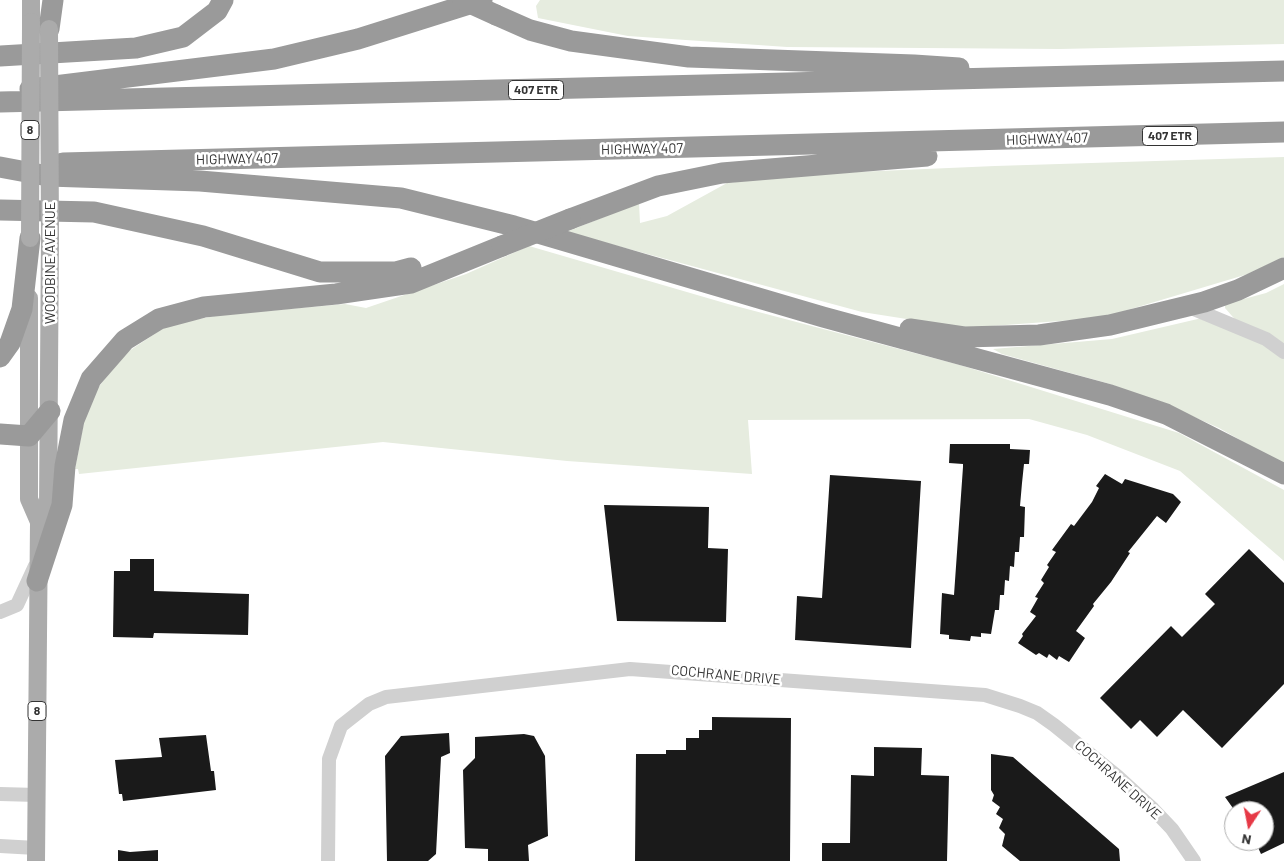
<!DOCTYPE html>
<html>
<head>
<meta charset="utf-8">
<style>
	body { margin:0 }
	#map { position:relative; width:1284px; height:861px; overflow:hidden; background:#fff; font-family:Barlow,sans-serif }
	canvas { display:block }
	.north { position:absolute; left:1224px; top:801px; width:50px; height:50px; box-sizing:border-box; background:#fff; border:1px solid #adadad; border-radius:50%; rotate:191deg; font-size:14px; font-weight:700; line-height:20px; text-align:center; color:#333 }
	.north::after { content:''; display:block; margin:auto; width:18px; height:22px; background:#e63946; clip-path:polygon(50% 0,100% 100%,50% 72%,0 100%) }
</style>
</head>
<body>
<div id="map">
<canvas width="1284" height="861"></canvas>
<div class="north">N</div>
</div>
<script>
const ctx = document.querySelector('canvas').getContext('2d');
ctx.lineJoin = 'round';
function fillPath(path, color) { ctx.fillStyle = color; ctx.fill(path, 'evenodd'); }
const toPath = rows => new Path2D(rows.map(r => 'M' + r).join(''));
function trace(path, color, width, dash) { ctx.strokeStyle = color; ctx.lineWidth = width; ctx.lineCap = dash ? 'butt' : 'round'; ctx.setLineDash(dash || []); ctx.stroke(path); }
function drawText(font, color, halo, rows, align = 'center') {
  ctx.font = font + ' Barlow,sans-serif'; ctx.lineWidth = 5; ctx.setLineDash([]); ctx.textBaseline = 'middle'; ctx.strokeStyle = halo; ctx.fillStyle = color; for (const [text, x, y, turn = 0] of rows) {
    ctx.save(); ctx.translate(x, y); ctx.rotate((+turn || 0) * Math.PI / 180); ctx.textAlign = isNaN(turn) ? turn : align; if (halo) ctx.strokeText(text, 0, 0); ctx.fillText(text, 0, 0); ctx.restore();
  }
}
fillPath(toPath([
	[540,0,1284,0,1284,44,1060,49,787,47,628,36,538,18,536,6],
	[1284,157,1284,257,1248,274,1101,318,964,328,862,312,566,232,639,203,640,223,667,216,727,183,810,174,995,166],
	[529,246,728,304,960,365,1179,433,1284,490,1284,561,1180,471,1087,435,1029,419,748,420,752,474,567,461,383,442,79,474,78,469,75,469,88,401,123,355,168,325,220,315,345,304,366,308,466,274],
	[1284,284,1284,348,1239,324,1225,308,1225,304,1266,293],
	[1202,318,1257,339,1284,359,1284,465,1219,428,1183,412,1110,384,1002,354,993,349,1112,339]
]), '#e6ecdf');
fillPath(toPath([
	[950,444,1010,444,1010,449,1030,450,1029,464,1024,464,1022,483,1020,506,1025,507,1024,537,1020,537,1019,552,1015,552,1014,567,1010,566,1009,581,1005,580,1004,595,1000,595,999,610,995,610,991,634,981,633,981,637,971,636,970,641,949,639,949,635,940,634,942,593,954,595,963,467,963,464,949,463],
	[1105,474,1122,484,1125,479,1173,494,1181,502,1166,523,1157,516,1128,552,1130,553,1111,582,1093,604,1094,606,1076,631,1085,638,1069,662,1059,656,1057,660,1049,654,1047,658,1039,653,1036,655,1018,643,1023,636,1022,634,1036,616,1030,612,1038,598,1035,597,1044,583,1041,580,1049,567,1047,565,1056,552,1052,550,1071,524,1074,526,1092,502,1099,488,1096,486],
	[830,475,921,481,911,648,795,640,797,596,822,598],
	[604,505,709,507,708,548,728,549,726,622,617,621],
	[1249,549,1284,583,1284,684,1222,748,1183,710,1157,737,1140,720,1131,729,1100,698,1171,626,1182,637,1215,604,1205,594],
	[130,559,154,559,154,591,249,594,248,635,154,633,153,638,113,637,114,571,130,571],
	[712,717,791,718,790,861,635,861,636,754,666,754,666,750,686,750,686,738,699,738,699,730,712,730],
	[449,733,450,753,441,757,436,854,428,861,387,861,385,756,401,736],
	[524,734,534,736,545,756,548,836,528,845,529,861,488,861,488,849,465,848,463,770,475,758,475,737],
	[206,735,211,771,214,771,216,790,123,801,122,794,119,794,115,760,162,757,159,738],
	[874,747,922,748,921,775,949,776,947,861,822,861,822,843,850,843,851,775,874,776],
	[991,754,1013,757,1119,849,1120,861,1020,861,1002,846,1005,834,999,828,1003,819,996,814,1000,807,992,801,994,795,991,790],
	[1284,772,1284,843,1261,854,1255,841,1264,841,1264,811,1235,811,1225,797],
	[118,850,130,852,158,850,158,861,118,861]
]), '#1a1a1a');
trace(toPath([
	[1189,307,1266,339,1284,352],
	[0,612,17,605,35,566],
	[0,794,37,795],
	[0,846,36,848],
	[328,861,329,759,341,726,369,704,386,697,630,669,985,695,1020,706,1037,713,1054,725,1117,776,1153,809,1172,829,1194,861]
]), '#d0d0d0', 14);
trace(toPath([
	[31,22,31,0],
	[29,298,29,499,39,522,36,861],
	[39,522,48,509,50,236]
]), '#ababab', 18);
trace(toPath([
	[496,15,530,30,571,41,689,57,914,65,959,68],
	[49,29,53,0],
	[0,56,136,48,183,37,217,11,223,0],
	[30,89,274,59,358,39,482,0],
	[0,102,1284,71],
	[63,163,1284,132],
	[0,167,48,176,200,181,401,198,514,226,823,317,1110,395,1166,414,1284,474],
	[0,210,94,212,203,236,320,272,396,272,411,268],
	[570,219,658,186,722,173,927,156],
	[910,329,964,337,1039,335,1110,325,1204,302,1238,290,1284,268],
	[0,357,10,343,22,309,30,238],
	[0,434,29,436,50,411],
	[37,581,62,505,65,466,74,420,91,379,125,340,159,319,204,307,336,294,411,283,502,246]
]), '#9a9a9a', 21);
trace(toPath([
	[49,29,50,236],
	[30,238,31,22]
]), '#ababab', 18);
trace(toPath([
	[463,0,496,15],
	[502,246,570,219]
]), '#9a9a9a', 21);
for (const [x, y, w] of [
	[536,90,55],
	[30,130,18],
	[1170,136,55],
	[37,711,18]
]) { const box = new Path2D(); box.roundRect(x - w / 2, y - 9.5, w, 19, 4); ctx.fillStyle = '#fff'; ctx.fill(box); trace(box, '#333', 1); }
drawText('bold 12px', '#333', null, [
	["407 ETR",536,90],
	["8",30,130],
	["407 ETR",1170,136],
	["8",37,711]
]);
drawText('14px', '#333', '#fff', [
	["HIGHWAY 407",1047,139,-2],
	["HIGHWAY 407",642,149,-1],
	["HIGHWAY 407",237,159,-1],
	["WOODBINE AVENUE",50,263,-90],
	["COCHRANE DRIVE",726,675,5],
	["COCHRANE DRIVE",1118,780,42]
]);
</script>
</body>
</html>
